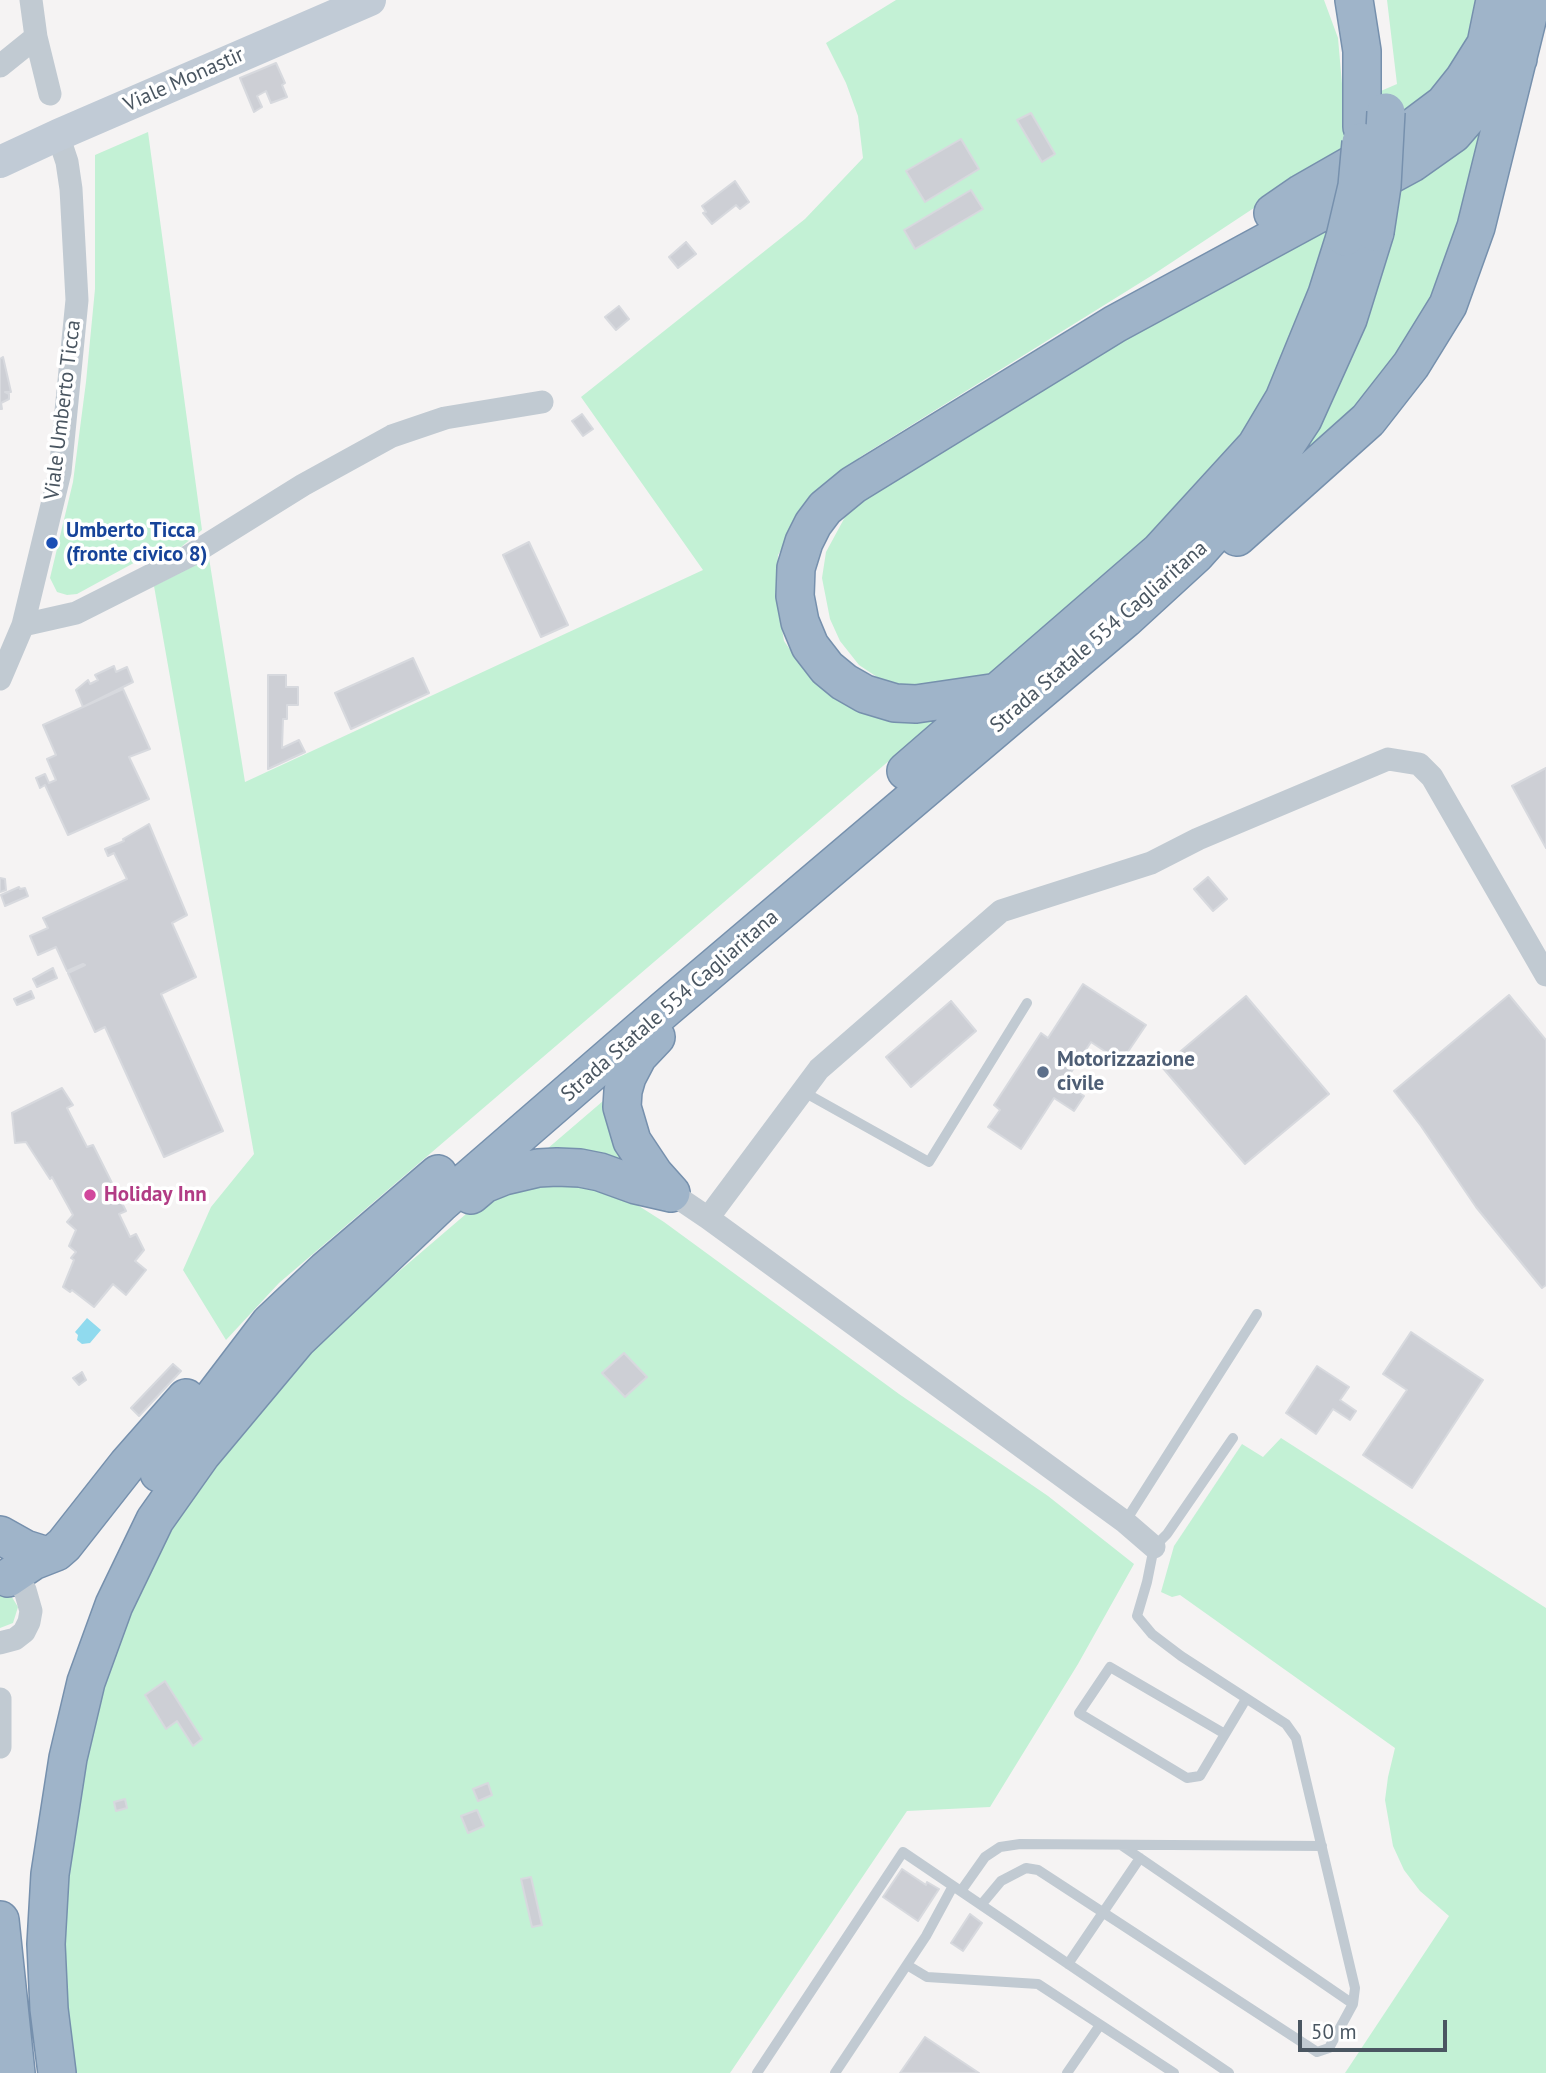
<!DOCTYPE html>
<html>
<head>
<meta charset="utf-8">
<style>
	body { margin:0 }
	#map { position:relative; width:1546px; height:2073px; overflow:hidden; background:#f5f3f3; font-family:"PT Sans",sans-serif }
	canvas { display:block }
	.scale { position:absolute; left:1298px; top:2020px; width:149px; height:32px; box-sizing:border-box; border:4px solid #4a5661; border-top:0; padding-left:9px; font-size:21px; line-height:24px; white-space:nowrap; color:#4a5661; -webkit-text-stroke:5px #fff; paint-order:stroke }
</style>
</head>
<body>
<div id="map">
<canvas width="1546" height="2073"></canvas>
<div class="scale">50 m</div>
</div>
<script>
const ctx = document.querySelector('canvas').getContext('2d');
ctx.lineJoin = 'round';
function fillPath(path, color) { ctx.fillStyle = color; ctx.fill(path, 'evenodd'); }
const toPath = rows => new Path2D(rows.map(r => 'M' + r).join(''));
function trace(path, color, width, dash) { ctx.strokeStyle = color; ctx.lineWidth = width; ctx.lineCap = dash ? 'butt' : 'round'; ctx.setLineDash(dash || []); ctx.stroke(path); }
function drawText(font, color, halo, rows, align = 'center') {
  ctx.font = font + ' "PT Sans",sans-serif'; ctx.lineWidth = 7; ctx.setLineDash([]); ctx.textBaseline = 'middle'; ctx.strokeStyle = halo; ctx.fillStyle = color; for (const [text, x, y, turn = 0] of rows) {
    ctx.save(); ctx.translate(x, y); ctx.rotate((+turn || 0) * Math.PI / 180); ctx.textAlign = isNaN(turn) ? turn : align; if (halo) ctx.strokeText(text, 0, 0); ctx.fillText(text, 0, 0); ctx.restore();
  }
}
fillPath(toPath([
	[896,0,1324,0,1338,38,1344,107,1397,84,1387,0,1483,0,1459,74,1432,105,1263,202,1151,276,860,457,802,514,778,555,776,591,784,641,812,681,854,710,901,716,939,718,279,1283,226,1340,183,1270,211,1207,254,1154,154,586,209,558,245,782,703,570,581,397,805,219,863,158,858,116,846,83,826,43],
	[1490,114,1440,292,1367,402,1276,480,1397,179],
	[148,132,202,530,181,547,153,562,141,559,77,594,67,595,57,592,50,578,73,482,86,382,95,289,95,155],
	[1333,217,1302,325,1260,423,1173,521,990,676,932,691,886,683,859,665,840,641,830,619,822,578,826,552,845,517,871,488],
	[617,1089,650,1176,533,1161],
	[573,1181,620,1194,664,1222,899,1394,1048,1496,1134,1564,1078,1664,990,1807,907,1811,730,2073,76,2073,57,1921,79,1756,147,1563,242,1429,306,1351,487,1196,512,1185],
	[1281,1438,1546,1608,1546,2073,1345,2073,1449,1916,1420,1891,1404,1870,1393,1846,1385,1800,1388,1777,1395,1748,1180,1595,1172,1597,1161,1592,1174,1546,1242,1444,1263,1457],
	[0,1591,10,1594,18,1607,13,1623,0,1628]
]), '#c3f1d5');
fillPath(toPath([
	[87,1318,101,1330,90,1343,82,1344,77,1340,78,1335,75,1332]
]), '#90daee');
const building = toPath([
	[276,63,285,83,282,85,287,97,271,103,266,91,257,96,262,107,254,112,240,78,276,63],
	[1031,113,1055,154,1042,162,1017,120,1031,113],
	[961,139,979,169,925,202,906,171,961,139],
	[735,181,749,202,740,209,736,205,712,224,703,213,706,212,702,206,735,181],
	[971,190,983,209,915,249,904,230,971,190],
	[686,242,696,254,678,268,669,257,686,242],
	[619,306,629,319,616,330,605,317,619,306],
	[3,357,11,392,5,392,9,394,9,399,1,403,2,409,0,409,0,359,3,357],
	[582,414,593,429,583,436,572,421,582,414],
	[529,542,568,625,541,637,503,555,529,542],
	[413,658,429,693,351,729,335,693,413,658],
	[114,666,116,672,127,667,133,682,83,707,76,690,88,680,90,684,98,680,95,675,114,666],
	[268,675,286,675,286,687,298,687,298,705,287,705,287,719,283,719,282,748,299,740,305,752,268,769,268,675],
	[123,689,150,749,129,757,149,799,68,835,45,785,40,788,36,778,45,774,49,783,56,780,47,759,56,755,43,725,123,689],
	[1546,768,1546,848,1512,786,1546,768],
	[149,824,187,915,172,923,196,977,161,994,223,1131,164,1157,105,1027,95,1032,68,973,85,965,83,964,67,971,56,947,38,955,30,936,48,928,43,918,127,879,114,853,108,856,105,849,124,841,123,839,149,824],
	[1208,877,1227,899,1213,911,1194,889,1208,877],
	[0,878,5,879,6,890,0,892,0,878],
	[19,887,20,889,25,888,28,896,5,906,1,895,19,887],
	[53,968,57,978,37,987,33,979,53,968],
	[1083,984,1146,1025,1121,1062,1091,1042,1064,1083,1084,1096,1074,1111,1054,1098,1021,1149,988,1127,1000,1110,994,1105,1041,1033,1048,1038,1083,984],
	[31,991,34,998,17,1005,14,999,31,991],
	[1509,995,1546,1040,1546,1285,1542,1288,1476,1207,1421,1126,1394,1091,1509,995],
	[1246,996,1329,1094,1245,1164,1162,1067,1246,996],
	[951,1001,976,1031,911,1087,886,1057,951,1001],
	[62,1088,73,1105,67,1108,87,1147,93,1145,126,1211,119,1214,130,1237,136,1234,144,1250,135,1261,146,1270,126,1295,113,1284,94,1307,72,1290,70,1292,63,1287,74,1260,71,1258,76,1252,69,1246,76,1230,67,1222,73,1215,52,1177,50,1179,26,1142,15,1143,12,1113,62,1088],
	[1411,1332,1483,1380,1412,1488,1363,1455,1407,1390,1383,1374,1411,1332],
	[624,1353,647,1377,625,1397,602,1373,624,1353],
	[173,1364,181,1371,139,1416,131,1408,173,1364],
	[1317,1366,1349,1387,1340,1400,1356,1411,1350,1420,1333,1409,1316,1434,1286,1413,1317,1366],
	[82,1372,86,1380,79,1385,73,1378,82,1372],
	[165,1681,202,1739,193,1746,177,1721,166,1729,145,1695,165,1681],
	[488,1783,492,1795,478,1801,473,1789,488,1783],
	[125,1799,127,1808,116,1811,114,1802,125,1799],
	[477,1810,484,1826,468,1833,461,1816,477,1810],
	[902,1869,926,1885,927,1882,939,1889,918,1921,883,1897,902,1869],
	[531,1877,542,1925,532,1927,521,1879,531,1877],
	[970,1914,982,1923,963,1951,951,1943,970,1914],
	[925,2037,979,2073,900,2073,925,2037]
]);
fillPath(building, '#cdcfd5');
trace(building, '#d7d9de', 2);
const trunk = toPath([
	[1354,0,1362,51,1362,127],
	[1273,213,1302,193,1400,137,1444,104,1464,79,1486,44,1495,0],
	[1237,537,1368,420,1411,365,1448,305,1476,227,1532,0],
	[998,692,916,704,895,703,865,694,844,682,827,668,810,646,800,622,795,596,796,568,804,542,813,524,825,508,853,485,1115,324,1412,163,1453,134,1518,59],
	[906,771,1160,551,1256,446,1284,399,1327,294,1345,237],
	[656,1037,638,1056,627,1077,623,1091,622,1107,632,1141,654,1174,671,1193],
	[471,1195,484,1184,504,1176,538,1168,557,1167,580,1168,600,1172,636,1185,671,1193],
	[159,1473,180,1441,270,1323,326,1270,438,1174],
	[0,1535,25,1549,44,1555],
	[8,1578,33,1561,56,1552,64,1545,127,1465,186,1398],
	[0,1920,16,2073],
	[57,2073,49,2009,46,1944,50,1874,68,1758,86,1682,114,1605,155,1520,201,1455,298,1339,440,1204,665,1009,1125,619,1196,554,1264,478,1303,419,1348,319,1375,232]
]);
trace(trunk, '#7690ad', 40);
trace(toPath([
	[802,1091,929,1162,1027,1003],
	[1125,1522,1257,1314],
	[1225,1734,1110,1667,1079,1713,1187,1778,1200,1776,1246,1699],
	[1121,1845,1353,2004],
	[961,1891,985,1857,1000,1847,1020,1844,1322,1846],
	[981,1905,1001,1881,1026,1868,1038,1870,1317,2052,1329,2048,1353,2004,1355,1988,1296,1738,1286,1724,1181,1656,1152,1634,1137,1616,1147,1582,1154,1547,1167,1534,1233,1438],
	[1068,1964,1140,1858],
	[907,1965,927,1977,1038,1984,1174,2073],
	[757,2073,903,1852,1229,2073],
	[835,2073,926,1936,953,1886],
	[1067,2073,1100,2025]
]), '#c1cad2', 10);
trace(toPath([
	[31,0,36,37,50,94],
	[0,66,36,37],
	[23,625,76,613,189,556,303,485,392,436,445,418,542,402],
	[0,679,23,625,60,472,77,300,71,189,67,162,58,135],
	[671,1193,708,1218,819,1069,1001,911,1151,863,1198,839,1388,759,1419,764,1432,777,1546,975],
	[708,1218,1125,1522,1154,1547],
	[0,1577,18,1583,25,1590,31,1611,29,1622,24,1632,15,1639,0,1643],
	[0,1699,0,1747]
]), '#c1cad2', 23);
trace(toPath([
	[0,162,58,135,370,0]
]), '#c1cbd6', 32);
trace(trunk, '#9fb4c9', 37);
const trunkBridge = toPath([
	[1375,232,1382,186,1386,112],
	[1345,237,1357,186,1361,142]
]);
trace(trunkBridge, '#7690ad', 40, []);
trace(trunkBridge, '#9fb4c9', 37);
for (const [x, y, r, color] of [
	[52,543,7,"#1a4fb4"],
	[1043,1072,7,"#5c6f8a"],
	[90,1195,7,"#d1479c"]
]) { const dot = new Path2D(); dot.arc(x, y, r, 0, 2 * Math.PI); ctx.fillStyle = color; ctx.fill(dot); trace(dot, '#fff', 2.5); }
drawText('21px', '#4a5661', '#fff', [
	["Viale Monastir",184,80,-24],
	["Viale Umberto Ticca",63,410,-83],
	["Strada Statale 554 Cagliaritana",1099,637,-41],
	["Strada Statale 554 Cagliaritana",670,1006,-41]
]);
drawText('bold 21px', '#164399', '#fff', [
	["Umberto Ticca",66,531],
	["(fronte civico 8)",66,555]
], 'left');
drawText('bold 21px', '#4e5e75', '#fff', [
	["Motorizzazione",1057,1060],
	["civile",1057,1084]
], 'left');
drawText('bold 21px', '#b23c85', '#fff', [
	["Holiday Inn",104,1195]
], 'left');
</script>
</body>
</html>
